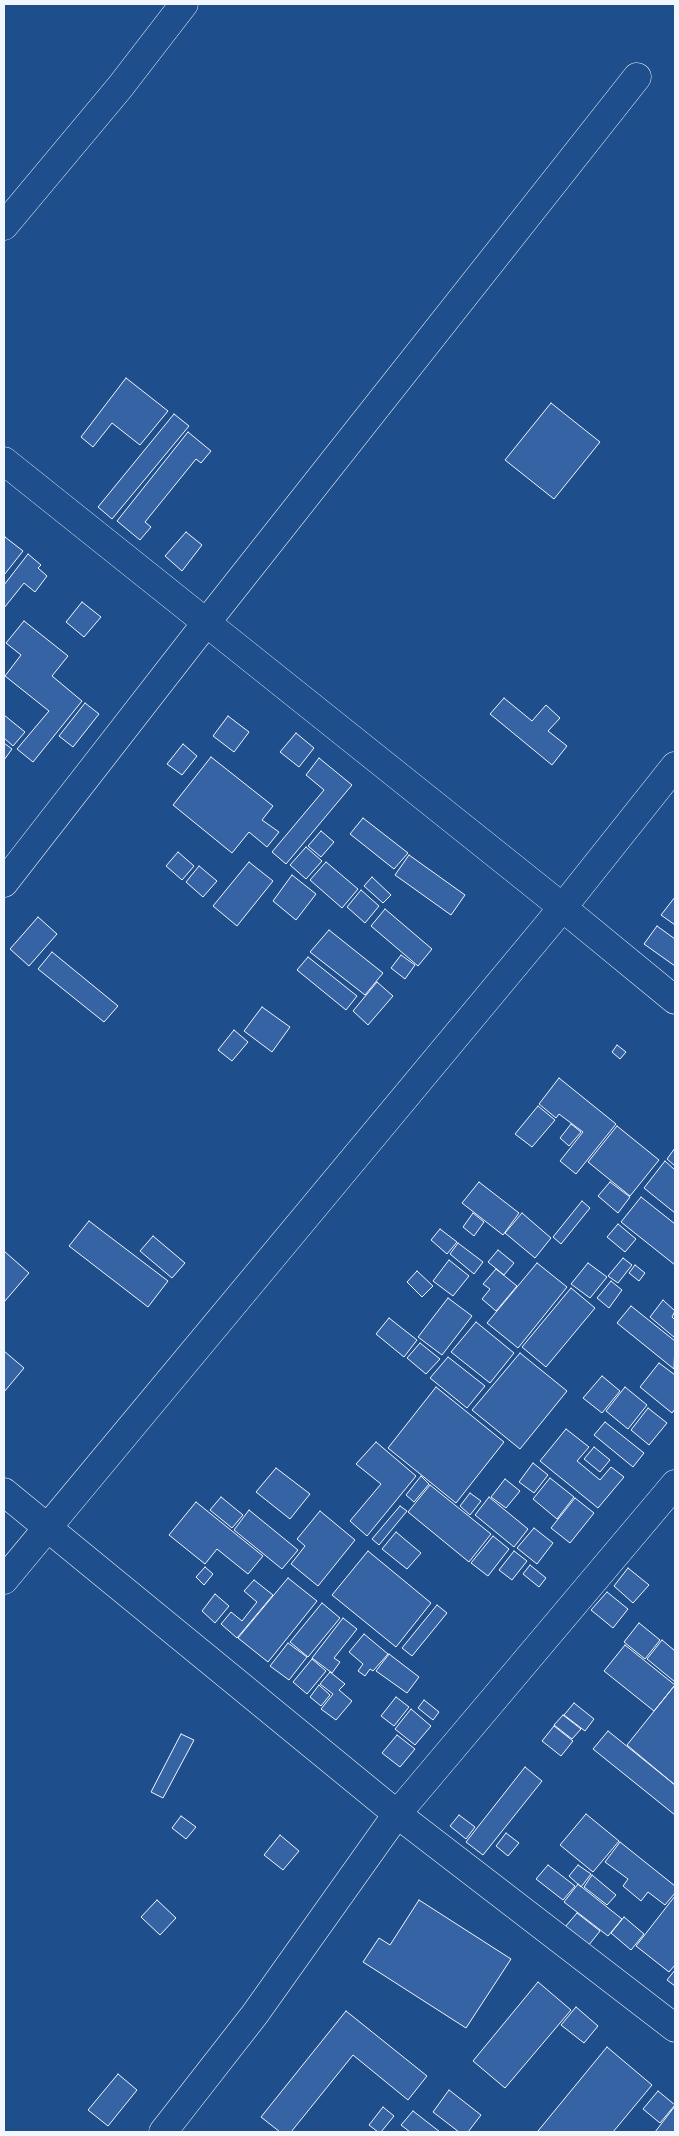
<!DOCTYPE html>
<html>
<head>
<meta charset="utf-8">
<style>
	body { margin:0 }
	#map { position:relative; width:679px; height:2136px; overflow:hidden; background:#1f4e8c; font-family:"PT Sans",sans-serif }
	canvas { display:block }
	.frame { position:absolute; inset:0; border:5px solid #f2f6ff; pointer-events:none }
</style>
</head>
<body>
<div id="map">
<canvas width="679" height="2136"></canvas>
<div class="frame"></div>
</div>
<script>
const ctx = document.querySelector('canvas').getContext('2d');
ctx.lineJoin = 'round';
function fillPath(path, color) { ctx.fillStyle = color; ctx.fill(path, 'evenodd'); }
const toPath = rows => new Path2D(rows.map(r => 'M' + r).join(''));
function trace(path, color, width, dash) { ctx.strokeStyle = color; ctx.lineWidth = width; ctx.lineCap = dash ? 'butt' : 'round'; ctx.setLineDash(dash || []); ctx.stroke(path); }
const building = toPath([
	[126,378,168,411,140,445,112,423,93,447,81,437,126,378],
	[551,403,600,442,554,499,505,460,551,403],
	[174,414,189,426,112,519,98,507,174,414],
	[188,432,211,451,201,463,196,459,145,522,151,527,140,540,117,521,188,432],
	[186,532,202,545,182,571,165,556,186,532],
	[5,537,23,551,4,575,4,539,5,537],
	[28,554,41,565,38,568,47,576,35,592,24,583,4,608,4,585,28,554],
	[82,602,101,617,84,637,66,622,82,602],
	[24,621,68,656,52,676,82,701,33,762,17,749,49,711,5,676,21,655,6,643,24,621],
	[504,698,532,721,546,705,560,718,548,731,567,746,552,765,490,714,504,698],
	[85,703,99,714,73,747,59,736,85,703],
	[4,715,25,732,13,746,4,738,4,715],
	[228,716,249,732,234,752,213,736,228,716],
	[296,733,314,748,299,767,280,752,296,733],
	[4,743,12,749,4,760,4,743],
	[183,744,197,756,182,775,167,764,183,744],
	[211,757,273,806,262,820,279,832,267,847,249,832,232,853,173,805,211,757],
	[319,758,352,785,286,864,272,852,324,790,306,775,319,758],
	[363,818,408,853,394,869,350,834,363,818],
	[321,831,334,842,321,857,308,846,321,831],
	[306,847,322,861,306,879,290,865,306,847],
	[178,852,194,866,182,880,166,866,178,852],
	[409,855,465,895,451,915,395,875,409,855],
	[249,862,273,881,237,926,213,906,249,862],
	[326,862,358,889,342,908,310,880,326,862],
	[199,866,217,881,203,897,186,882,199,866],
	[292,875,316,894,296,920,273,901,292,875],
	[372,877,391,895,383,903,364,886,372,877],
	[361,890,379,906,365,923,347,907,361,890],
	[675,897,675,925,661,915,675,897],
	[385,909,432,949,418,966,371,926,385,909],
	[38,917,57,934,29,966,10,949,38,917],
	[657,926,675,939,675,966,644,944,657,926],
	[329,930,383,973,365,995,310,952,329,930],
	[52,952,118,1006,104,1022,38,969,52,952],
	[401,955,415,965,405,979,391,968,401,955],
	[308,957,357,996,346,1010,297,970,308,957],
	[377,982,393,996,368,1025,353,1011,377,982],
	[262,1007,290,1027,272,1052,244,1031,262,1007],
	[234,1030,248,1042,232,1061,218,1050,234,1030],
	[617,1045,626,1052,620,1059,612,1052,617,1045],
	[559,1078,616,1124,576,1174,560,1161,583,1132,559,1114,556,1118,539,1104,559,1078],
	[538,1106,555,1120,532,1147,515,1134,538,1106],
	[571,1124,581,1132,569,1146,560,1138,571,1124],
	[617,1126,659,1160,630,1196,588,1162,617,1126],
	[675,1148,675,1166,667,1159,675,1148],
	[665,1161,675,1170,675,1213,644,1188,665,1161],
	[479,1182,519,1213,503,1235,462,1203,479,1182],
	[610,1182,630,1197,618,1213,598,1196,610,1182],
	[641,1197,675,1224,675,1265,621,1222,641,1197],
	[582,1201,590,1208,561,1244,553,1237,582,1201],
	[473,1213,484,1222,474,1236,463,1227,473,1213],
	[522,1213,551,1238,535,1258,505,1233,522,1213],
	[89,1221,168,1281,148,1307,69,1246,89,1221],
	[618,1224,636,1239,625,1252,607,1237,618,1224],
	[440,1229,457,1242,447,1254,431,1240,440,1229],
	[153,1236,185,1263,172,1278,140,1251,153,1236],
	[458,1243,483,1262,474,1274,450,1254,458,1243],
	[498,1250,514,1263,504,1275,488,1262,498,1250],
	[4,1251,29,1273,4,1302,4,1251],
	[623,1258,632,1265,618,1283,608,1276,623,1258],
	[449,1260,469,1276,453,1296,433,1281,449,1260],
	[537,1263,567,1287,518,1348,487,1323,537,1263],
	[588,1263,607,1277,590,1298,571,1284,588,1263],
	[635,1265,645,1273,639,1281,629,1273,635,1265],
	[496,1269,517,1286,496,1311,482,1299,490,1289,483,1284,496,1269],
	[417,1271,433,1286,422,1297,407,1282,417,1271],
	[611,1281,622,1290,609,1308,597,1298,611,1281],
	[571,1288,595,1308,546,1367,522,1347,571,1288],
	[448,1298,472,1316,442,1355,418,1337,448,1298],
	[663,1300,675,1311,672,1317,675,1320,675,1338,650,1317,663,1300],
	[631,1306,675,1341,674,1369,617,1323,631,1306],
	[389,1318,417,1340,404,1357,376,1334,389,1318],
	[476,1322,514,1353,490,1383,451,1352,476,1322],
	[420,1343,440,1359,426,1374,407,1358,420,1343],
	[4,1351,24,1368,4,1392,4,1351],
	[520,1353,567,1391,520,1449,472,1410,520,1353],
	[448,1357,485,1386,467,1408,430,1378,448,1357],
	[659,1363,675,1375,675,1409,672,1413,640,1387,659,1363],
	[602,1376,620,1391,602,1413,583,1398,602,1376],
	[436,1387,504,1442,456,1503,388,1448,436,1387],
	[625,1387,647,1405,628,1429,606,1411,625,1387],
	[648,1408,667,1423,649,1445,631,1430,648,1408],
	[605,1422,644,1453,633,1467,594,1435,605,1422],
	[566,1429,589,1447,577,1461,600,1480,611,1467,624,1477,598,1508,540,1461,566,1429],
	[376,1442,416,1476,367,1536,350,1521,381,1484,356,1464,376,1442],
	[594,1447,610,1460,600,1472,584,1459,594,1447],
	[533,1463,548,1475,534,1493,519,1482,533,1463],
	[276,1468,310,1494,290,1519,256,1492,276,1468],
	[421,1476,429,1484,414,1502,406,1495,421,1476],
	[550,1478,574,1497,557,1519,533,1499,550,1478],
	[505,1479,520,1491,506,1508,491,1497,505,1479],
	[430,1485,491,1534,469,1562,408,1512,430,1485],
	[470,1493,481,1501,470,1515,460,1506,470,1493],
	[221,1497,243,1515,232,1528,210,1510,221,1497],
	[489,1497,528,1529,514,1547,475,1515,489,1497],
	[575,1498,594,1513,570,1543,551,1528,575,1498],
	[196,1502,263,1556,248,1574,217,1549,205,1564,169,1535,196,1502],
	[400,1506,407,1511,379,1545,372,1539,400,1506],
	[249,1510,298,1550,282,1569,234,1530,249,1510],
	[320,1511,355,1540,318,1586,291,1564,305,1546,297,1539,320,1511],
	[534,1528,553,1543,537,1564,517,1548,534,1528],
	[396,1532,421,1553,407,1569,382,1549,396,1532],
	[493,1536,509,1549,488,1576,471,1563,493,1536],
	[368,1551,431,1603,396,1647,332,1595,368,1551],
	[514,1551,527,1561,512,1580,499,1570,514,1551],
	[530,1565,546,1578,539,1587,523,1574,530,1565],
	[205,1567,213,1574,204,1585,196,1577,205,1567],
	[628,1568,649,1585,633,1603,614,1586,628,1568],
	[288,1578,317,1601,268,1662,238,1638,288,1578],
	[254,1580,273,1595,237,1638,221,1624,231,1612,242,1621,257,1602,244,1591,254,1580],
	[607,1592,628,1609,613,1628,591,1610,607,1592],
	[215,1594,229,1606,215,1623,202,1611,215,1594],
	[322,1603,340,1618,308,1657,290,1642,322,1603],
	[437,1605,447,1613,412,1656,402,1648,437,1605],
	[343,1618,357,1629,334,1658,340,1662,332,1673,312,1658,343,1618],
	[639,1623,660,1640,645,1659,624,1642,639,1623],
	[364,1634,388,1654,373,1671,370,1669,365,1676,358,1671,363,1664,349,1652,364,1634],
	[662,1640,675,1651,675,1682,647,1659,662,1640],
	[288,1643,307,1657,289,1680,270,1666,288,1643],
	[625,1645,675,1685,654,1711,604,1671,625,1645],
	[389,1654,419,1677,407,1693,376,1671,389,1654],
	[312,1659,326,1671,307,1694,293,1682,312,1659],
	[330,1672,345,1684,339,1690,352,1701,336,1720,321,1709,333,1694,320,1684,330,1672],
	[319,1685,330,1695,321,1706,310,1697,319,1685],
	[675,1685,675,1785,627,1745,675,1685],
	[396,1697,409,1707,394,1726,381,1716,396,1697],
	[424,1700,439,1712,433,1720,418,1708,424,1700],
	[574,1703,594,1719,585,1731,564,1715,574,1703],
	[411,1709,431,1726,415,1745,395,1729,411,1709],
	[563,1715,581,1729,572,1739,554,1725,563,1715],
	[554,1726,573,1741,561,1756,542,1741,554,1726],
	[608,1731,675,1785,675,1815,593,1749,608,1731],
	[181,1734,194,1740,163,1798,151,1792,181,1734],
	[397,1735,415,1749,400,1767,382,1753,397,1735],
	[525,1767,542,1781,483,1855,466,1842,525,1767],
	[586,1814,619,1841,593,1872,560,1845,586,1814],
	[459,1815,475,1827,466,1839,450,1826,459,1815],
	[181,1816,196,1827,186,1839,172,1828,181,1816],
	[506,1833,519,1843,508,1856,496,1846,506,1833],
	[280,1835,299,1851,283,1870,264,1855,280,1835],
	[620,1842,675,1886,675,1893,665,1905,648,1892,641,1901,623,1886,628,1879,605,1862,620,1842],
	[548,1865,575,1886,563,1900,536,1879,548,1865],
	[578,1865,591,1874,581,1887,569,1876,578,1865],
	[592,1875,616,1895,607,1905,584,1887,592,1875],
	[578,1884,622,1919,608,1936,564,1902,578,1884],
	[675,1896,675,1965,669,1972,636,1946,675,1896],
	[157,1900,176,1918,160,1935,141,1917,157,1900],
	[419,1900,511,1959,466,2028,363,1962,379,1938,390,1945,419,1900],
	[577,1913,600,1931,588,1946,565,1927,577,1913],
	[624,1917,644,1934,631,1950,611,1933,624,1917],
	[675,1970,675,1986,667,1980,675,1970],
	[538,1982,571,2010,505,2088,473,2061,538,1982],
	[576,2007,598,2026,584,2043,561,2025,576,2007],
	[346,2011,427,2076,408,2100,353,2055,291,2132,280,2132,261,2117,346,2011],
	[607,2047,652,2085,613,2132,540,2132,538,2131,607,2047],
	[118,2074,137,2090,108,2126,88,2110,118,2074],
	[449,2090,481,2115,468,2132,459,2132,433,2112,449,2090],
	[658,2091,675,2105,660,2123,643,2109,658,2091],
	[675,2106,675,2132,655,2132,675,2106],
	[383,2107,394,2116,381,2132,378,2132,369,2125,383,2107],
	[413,2111,440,2132,410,2132,401,2125,413,2111]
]);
fillPath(building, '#3563a3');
trace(building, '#f2f6ff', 1);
const minor = toPath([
	[4,226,120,87,184,4],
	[4,461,546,894,675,1000],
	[4,883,206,623,637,77],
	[4,1492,397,1814,675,2028],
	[4,1580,563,907,675,766],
	[163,2132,255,2014,397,1814,675,1484]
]);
trace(minor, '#f2f6ff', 29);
trace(minor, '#1f4e8c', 28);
</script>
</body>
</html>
